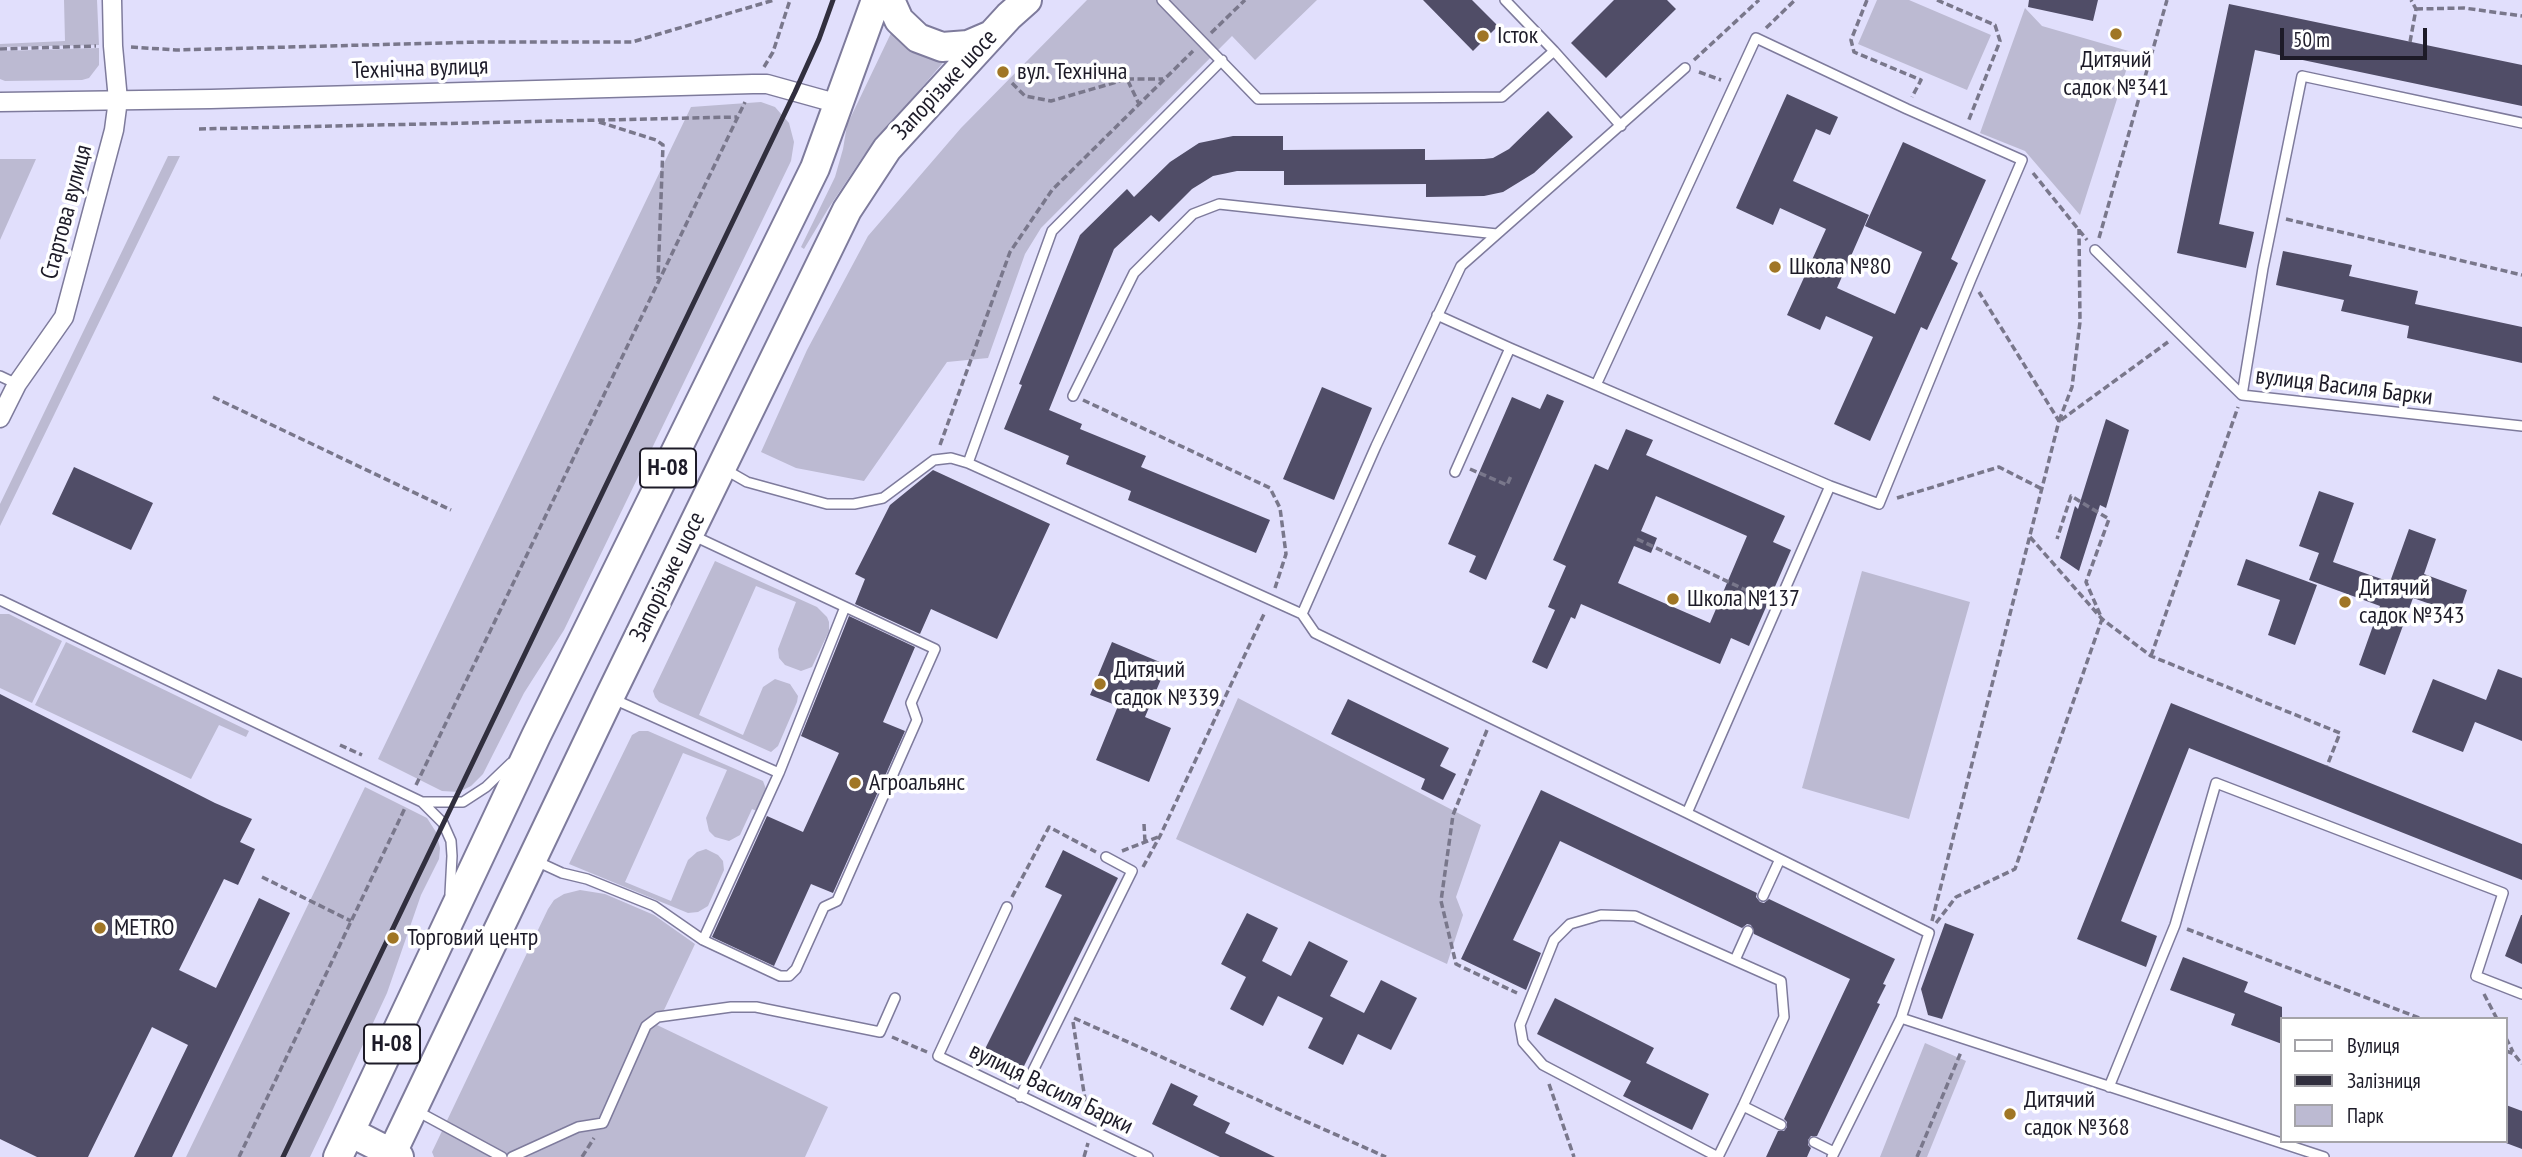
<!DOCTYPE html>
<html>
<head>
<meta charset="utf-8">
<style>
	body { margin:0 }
	#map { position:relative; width:2522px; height:1157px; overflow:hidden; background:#e1dffc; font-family:"PT Sans Narrow",sans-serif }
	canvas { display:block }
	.legend { position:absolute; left:2280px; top:1017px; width:228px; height:126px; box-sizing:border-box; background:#fff; border:2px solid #a5a4a9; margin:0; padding:9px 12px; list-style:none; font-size:21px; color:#1d1b28 }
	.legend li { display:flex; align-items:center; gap:14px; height:35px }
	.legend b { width:35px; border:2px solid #a5a4a9 }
	.scale { position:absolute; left:2280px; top:28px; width:147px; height:32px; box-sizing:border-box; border:4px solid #1d1b28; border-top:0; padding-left:9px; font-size:21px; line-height:24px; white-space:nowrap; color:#1d1b28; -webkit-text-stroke:5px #fff; paint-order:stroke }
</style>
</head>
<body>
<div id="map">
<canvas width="2522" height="1157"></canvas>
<ul class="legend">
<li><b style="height:9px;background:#fff"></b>Вулиця</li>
<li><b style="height:9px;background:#312f3e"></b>Залізниця</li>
<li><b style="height:19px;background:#bcbad2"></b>Парк</li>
</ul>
<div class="scale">50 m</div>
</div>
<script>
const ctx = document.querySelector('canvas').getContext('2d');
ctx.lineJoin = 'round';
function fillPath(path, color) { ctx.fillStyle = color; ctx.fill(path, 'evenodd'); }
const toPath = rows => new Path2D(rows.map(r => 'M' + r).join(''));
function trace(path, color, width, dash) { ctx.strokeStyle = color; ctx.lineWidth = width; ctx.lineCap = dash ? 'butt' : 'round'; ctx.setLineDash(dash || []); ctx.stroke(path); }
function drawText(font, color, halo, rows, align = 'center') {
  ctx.font = font + ' "PT Sans Narrow",sans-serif'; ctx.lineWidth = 7; ctx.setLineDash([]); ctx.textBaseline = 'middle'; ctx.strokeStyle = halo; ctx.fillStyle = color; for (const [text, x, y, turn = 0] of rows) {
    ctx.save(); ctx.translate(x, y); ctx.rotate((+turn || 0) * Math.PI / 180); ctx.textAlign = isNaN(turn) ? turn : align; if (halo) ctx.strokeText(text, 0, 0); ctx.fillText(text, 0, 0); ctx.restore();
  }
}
fillPath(toPath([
	[64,0,97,0,99,45,0,47,0,44,65,41],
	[1087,0,1317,0,1255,60,1232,36,1041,228,1025,254,988,358,947,362,864,481,796,468,761,452,807,350,868,236,961,128],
	[1877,0,1909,0,1991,35,1967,90,1858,44],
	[2025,8,2042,26,2132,52,2080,215,2025,151,1980,133],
	[892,31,947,58,864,155,828,209,804,249,801,247,835,177,843,149,847,125],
	[99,48,99,65,89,78,82,80,5,81,0,79,0,51],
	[761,102,775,107,789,123,794,142,791,161,564,630,524,693,483,774,471,786,459,792,442,791,378,759,691,107],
	[168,156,180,156,0,526,0,504],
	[0,159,36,159,0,240],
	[715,561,817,607,827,617,829,622,829,631,812,667,801,671,785,665,779,658,778,649,796,602,756,586,699,715,743,735,763,687,775,679,790,684,798,696,797,702,778,746,771,752,659,702,655,697,653,691],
	[1862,571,1970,602,1909,819,1802,788],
	[0,614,9,614,62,641,32,703,0,688],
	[66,642,249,731,246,737,219,725,191,779,35,705],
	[1238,698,1481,825,1456,897,1463,915,1447,964,1176,839],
	[639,731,648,731,763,781,766,789,757,811,752,809,740,835,729,841,715,837,709,831,706,818,727,770,683,753,625,882,671,901,688,860,697,852,706,849,718,855,723,861,724,870,708,906,698,912,688,913,569,864,632,735],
	[365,787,427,818,436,832,440,848,439,859,421,895,387,993,333,1109,310,1157,186,1157],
	[580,890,605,894,654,915,695,944,657,1025,828,1107,805,1157,434,1157,432,1152,548,909,554,900,564,894],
	[1925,1043,1966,1061,1927,1157,1880,1157]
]), '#bcbad2');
fillPath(toPath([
	[1423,0,1472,0,1498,26,1473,51],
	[1614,0,1667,0,1676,9,1606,78,1571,43],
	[2029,0,2098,0,2093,21,2028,7],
	[2229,4,2522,65,2522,106,2255,50,2219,224,2254,232,2246,268,2177,253],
	[1787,94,1838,117,1830,135,1816,129,1793,181,1869,215,1837,288,1895,314,1922,252,1865,226,1903,142,1986,180,1951,259,1958,263,1927,330,1921,327,1870,441,1834,424,1873,337,1826,316,1820,330,1787,315,1826,229,1780,208,1773,225,1736,208],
	[1548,111,1573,137,1534,173,1503,192,1484,196,1426,197,1426,184,1284,185,1284,171,1237,171,1213,176,1192,189,1159,222,1151,215,1114,249,1049,410,1082,424,1080,429,1146,456,1141,467,1270,520,1256,553,1128,500,1131,491,1066,464,1069,456,1004,429,1022,385,1019,384,1080,235,1127,189,1134,197,1170,162,1199,143,1233,136,1283,136,1283,150,1425,149,1425,160,1484,159,1493,158,1509,149],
	[2283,251,2352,265,2349,276,2418,291,2415,304,2522,327,2522,363,2407,338,2409,326,2341,311,2344,300,2276,285],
	[1322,387,1372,408,1334,500,1283,479],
	[1547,394,1564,401,1486,580,1469,572,1476,556,1448,544,1512,397,1540,409],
	[2106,419,2129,430,2106,508,2100,505,2079,571,2060,558,2075,506,2078,509],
	[1626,429,1653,440,1646,455,1785,516,1773,542,1791,550,1749,646,1731,638,1720,664,1581,604,1575,619,1571,617,1547,669,1532,662,1555,610,1548,607,1566,566,1553,560,1595,464,1608,470],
	[1656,496,1747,536,1710,623,1618,583,1634,546,1651,553,1657,538,1641,531],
	[74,467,153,503,131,550,52,514],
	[933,470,1050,524,997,639,931,609,920,634,855,604,865,579,855,574,890,505],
	[2319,491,2354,503,2333,562,2390,582,2409,529,2436,539,2424,574,2467,590,2459,614,2413,598,2385,675,2359,665,2380,606,2309,580,2319,553,2299,546],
	[2246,559,2317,585,2295,645,2268,635,2280,600,2237,585],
	[849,616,915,647,883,722,905,731,833,893,811,884,774,966,712,937,767,816,803,832,839,753,801,736],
	[1112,642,1167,665,1145,717,1171,728,1149,782,1096,760,1118,706,1090,695],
	[2498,669,2522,678,2522,741,2475,722,2463,752,2412,732,2433,679,2486,700],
	[0,694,215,803,252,819,240,842,255,849,238,885,224,879,179,970,216,988,259,898,290,913,172,1157,134,1157,188,1045,152,1027,88,1157,37,1157,0,1139],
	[1348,699,1449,748,1440,766,1456,774,1443,800,1421,789,1425,779,1331,734],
	[2171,703,2522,844,2522,880,2189,748,2121,921,2157,936,2146,967,2077,939],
	[1541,790,1757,893,1756,897,1760,902,1764,903,1769,899,1895,959,1883,984,1886,985,1877,1003,1880,1004,1817,1136,1811,1136,1808,1140,1808,1145,1811,1148,1807,1157,1766,1157,1778,1131,1784,1131,1787,1127,1787,1122,1784,1119,1850,979,1754,934,1751,925,1747,924,1742,928,1560,841,1513,940,1541,953,1526,990,1461,959],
	[1063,850,1118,878,1021,1072,983,1053,1062,895,1045,887],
	[1247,913,1278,928,1262,961,1291,976,1309,941,1348,961,1330,996,1364,1013,1381,980,1417,998,1391,1050,1358,1034,1343,1065,1308,1048,1323,1018,1278,996,1263,1026,1230,1009,1246,977,1221,964],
	[2521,915,2522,915,2522,964,2505,956],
	[1945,923,1974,934,1942,1019,1928,1015,1921,989],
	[2183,957,2248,982,2244,992,2282,1007,2282,1044,2231,1025,2235,1014,2170,990],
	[1555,998,1654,1048,1646,1063,1709,1094,1692,1130,1623,1096,1631,1081,1537,1034],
	[1171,1083,1198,1096,1193,1105,1230,1123,1225,1133,1275,1157,1220,1157,1152,1124],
	[2506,1105,2522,1111,2522,1149,2506,1143]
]), '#504d67');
const service = toPath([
	[1162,0,1258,99,1502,97,1554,51,1621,126],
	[1505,0,1554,51],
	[2095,250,2242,395,2522,426],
	[1437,315,1510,348,1830,486,1879,504,1971,279,2022,160,1907,109,1756,38,1596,385],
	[0,376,17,384],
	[2242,395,2263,268,2302,76,2522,123],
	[1073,396,1134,273,1193,214,1219,204,1497,234],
	[968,463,1052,231,1222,60],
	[726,470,747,482,827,504,854,504,883,498,934,460,951,458,968,463,1302,614,1315,633,1687,813,1929,933,1901,1018,2324,1157],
	[1455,472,1510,348],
	[0,600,422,802,443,823,451,841,452,856,450,894],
	[1302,614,1376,446,1461,266,1685,68],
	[611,698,779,773],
	[422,802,463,802,486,787,511,763],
	[1687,813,1830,486],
	[536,861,562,873,587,879,654,906,703,940,780,976,789,976,796,969,824,907,837,901,917,720,911,703,935,649,694,536],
	[1763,896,1780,859],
	[1007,907,938,1056,1148,1157],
	[703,940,779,773,845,607],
	[1735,960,1748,931],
	[2109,1087,2175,925,2216,783,2503,893,2476,976,2522,994],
	[1020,1097,1132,871,1106,857],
	[1743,1106,1781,1125],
	[415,1110,502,1157],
	[1814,1142,1834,1152],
	[512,1157,578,1127,603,1123,646,1026,658,1017,731,1007,756,1007,880,1032,895,998],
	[1718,1157,1743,1106,1784,1017,1781,981,1635,916,1601,915,1570,924,1554,940,1520,1025,1523,1042,1543,1065,1718,1157],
	[1832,1157,1901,1018]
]);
const minor = toPath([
	[0,102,211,99,753,84,767,84,839,104],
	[0,418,17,384,64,317,114,130,118,100,113,46,112,0]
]);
const primary = toPath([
	[890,0,899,20,918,38,942,47,968,45,989,36],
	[350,1132,399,1157],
	[338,1157,536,736,815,168,876,0],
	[390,1157,609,698,847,210,887,149,1009,16,1027,0]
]);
trace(service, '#7e7b9c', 12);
trace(minor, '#7e7b9c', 21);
trace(primary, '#7e7b9c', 32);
trace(toPath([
	[1867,0,1851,40,1854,52,1921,80,1912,97],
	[1937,0,1995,25,2000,41,1968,122],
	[2416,9,2464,8,2522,16],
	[1766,28,1795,0],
	[1211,33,1245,0],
	[2410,42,2416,9,2411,0],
	[131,47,176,50,479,42,632,42,774,0],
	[0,49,96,46],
	[1694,60,1759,0],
	[764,67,773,52,790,0],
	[1699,72,1721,80],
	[1127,79,1163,79],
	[1012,83,1025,96,1051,101,1127,79,1139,104],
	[599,122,656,140,663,145,658,279],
	[199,129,737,117],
	[2033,173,2087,240],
	[2286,219,2522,275],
	[2099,238,2167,0],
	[213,397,451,510],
	[1083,400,1270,488,1280,508,1286,554,1275,588],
	[2061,420,2168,342],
	[2059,421,2072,387,2080,322,2079,229],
	[940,445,1010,252,1052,190,1193,51],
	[1470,469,1507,485,1511,476],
	[1897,498,1999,467,2042,489],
	[2030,537,2102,619,2151,656,2340,733,2327,766],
	[1637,539,1765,599],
	[2151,656,2238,407],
	[1487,730,1453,815,1441,901,1456,964,1517,993],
	[340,745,362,755],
	[416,785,745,102],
	[1144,824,1145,842],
	[1122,851,1158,837],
	[1143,867,1160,836,1265,612],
	[262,877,351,921],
	[1012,897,1049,827,1096,852],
	[1932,921,2059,421,1979,292],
	[1936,923,1956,897,2015,869,2102,619,2086,582,2109,519,2071,496,2057,539],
	[2187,929,2422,1019],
	[2484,994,2497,1019],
	[1074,1018,1386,1157],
	[1073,1022,1087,1112],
	[892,1037,927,1052],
	[2506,1038,2513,1052],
	[2506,1051,2514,1054,2522,1064],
	[1549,1084,1574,1157],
	[239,1157,405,808],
	[582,1157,594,1138],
	[1084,1157,1088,1143],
	[1917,1157,1961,1052]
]), '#79778b', 3.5, [7, 3.5]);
trace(service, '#fff', 9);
trace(minor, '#fff', 18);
trace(primary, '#fff', 28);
trace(toPath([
	[283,1157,795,92,819,39,833,0]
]), '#312f3e', 5);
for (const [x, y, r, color] of [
	[2116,34,7,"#a07625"],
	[1483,36,7,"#a07625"],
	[1003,72,7,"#a07625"],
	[1775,267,7,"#a07625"],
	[1673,599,7,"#a07625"],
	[2345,602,7,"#a07625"],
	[1100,684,7,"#a07625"],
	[855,783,7,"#a07625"],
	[100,928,7,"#a07625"],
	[393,938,7,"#a07625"],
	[2010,1114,7,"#a07625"]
]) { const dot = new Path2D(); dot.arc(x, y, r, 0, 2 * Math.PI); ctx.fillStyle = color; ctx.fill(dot); trace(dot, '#fff', 2.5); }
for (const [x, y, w] of [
	[668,468,56],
	[392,1044,56]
]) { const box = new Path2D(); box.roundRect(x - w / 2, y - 19.5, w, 39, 5); ctx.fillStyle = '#fff'; ctx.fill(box); trace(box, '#1d1b28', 2); }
drawText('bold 23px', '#1d1b28', null, [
	["Н-08",668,468],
	["Н-08",392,1044]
]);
drawText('24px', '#1d1b28', '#fff', [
	["Істок",1497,36],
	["Дитячий",2116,60,"center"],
	["садок №341",2116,88,"center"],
	["вул. Технічна",1017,72],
	["Школа №80",1789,267],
	["Дитячий",2359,588],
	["садок №343",2359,616],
	["Школа №137",1687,599],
	["Дитячий",1114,670],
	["садок №339",1114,698],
	["Агроальянс",869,783],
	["METRO",114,928],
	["Торговий центр",407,938],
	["Дитячий",2024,1100],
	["садок №368",2024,1128]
], 'left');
drawText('24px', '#1d1b28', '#fff', [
	["Технічна вулиця",420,69,-2],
	["Запорізьке шосе",945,85,-47],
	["Стартова вулиця",67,212,-75],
	["вулиця Василя Барки",2344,387,7],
	["Запорізьке шосе",668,577,-64],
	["вулиця Василя Барки",1051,1089,26]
]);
</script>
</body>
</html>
